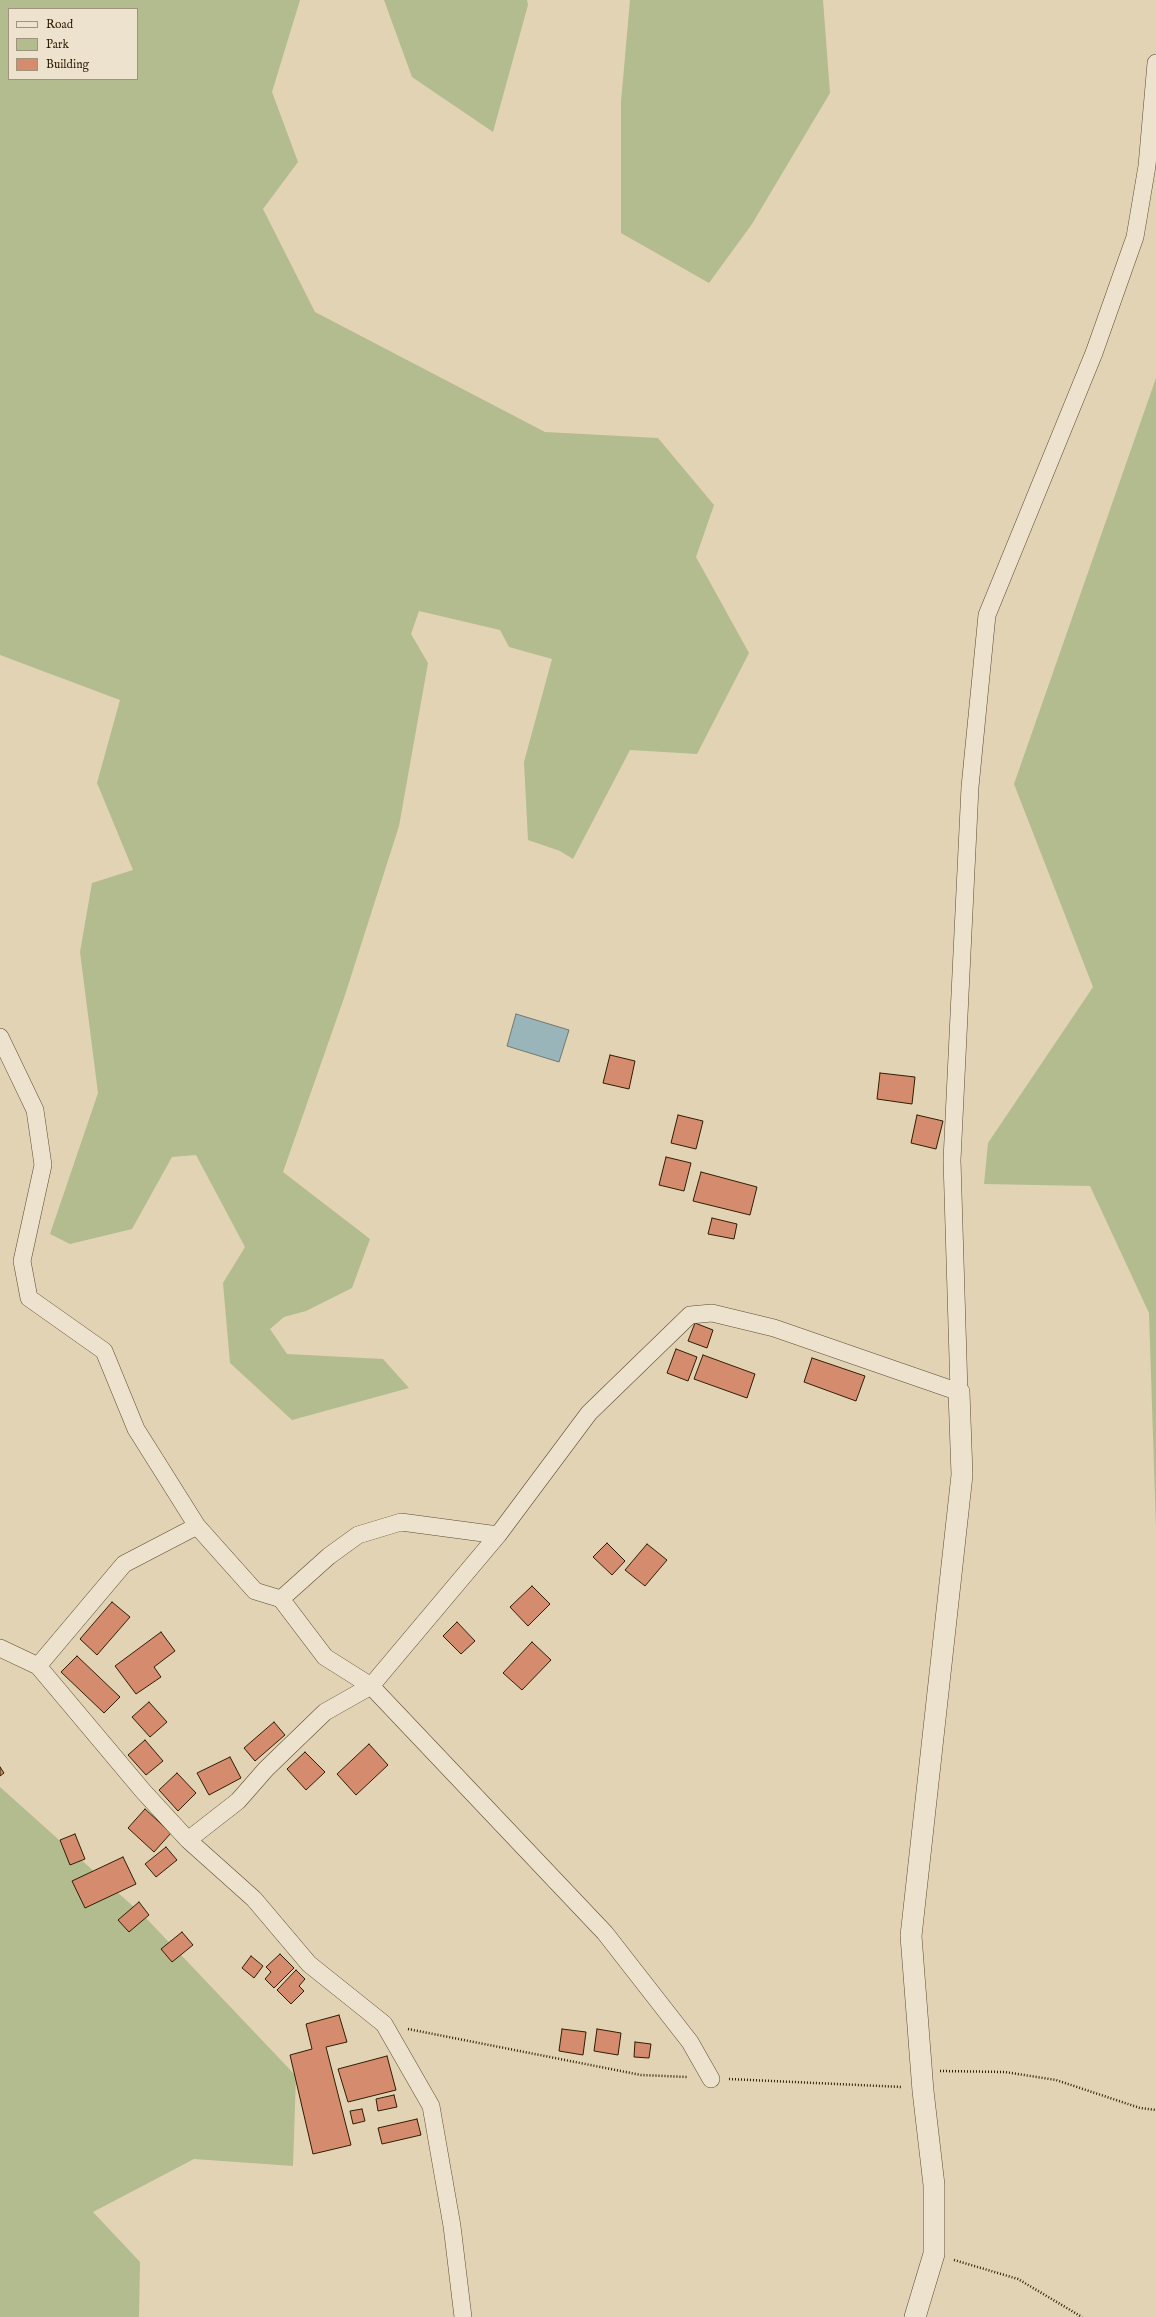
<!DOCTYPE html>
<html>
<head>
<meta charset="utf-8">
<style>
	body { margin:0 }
	#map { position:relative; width:1156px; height:2317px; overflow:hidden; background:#e2d3b4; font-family:"IM FELL English",serif }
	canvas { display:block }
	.legend { position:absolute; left:8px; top:8px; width:130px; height:72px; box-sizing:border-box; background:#ece2ce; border:1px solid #a0937c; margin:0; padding:5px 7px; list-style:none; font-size:12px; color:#2f1d02 }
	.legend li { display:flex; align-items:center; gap:8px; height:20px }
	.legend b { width:20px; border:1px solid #a0937c }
</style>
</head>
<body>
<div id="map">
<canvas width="1156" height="2317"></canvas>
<ul class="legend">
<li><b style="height:5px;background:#ece2ce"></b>Road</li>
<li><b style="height:11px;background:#b2bc8e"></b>Park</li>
<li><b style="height:11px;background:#d58c6e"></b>Building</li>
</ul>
</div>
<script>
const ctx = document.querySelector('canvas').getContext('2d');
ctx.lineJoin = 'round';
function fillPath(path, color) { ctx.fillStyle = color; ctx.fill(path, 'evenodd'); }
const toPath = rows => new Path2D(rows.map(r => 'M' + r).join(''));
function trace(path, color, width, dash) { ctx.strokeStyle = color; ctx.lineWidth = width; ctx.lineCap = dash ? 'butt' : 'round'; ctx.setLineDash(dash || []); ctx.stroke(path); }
fillPath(toPath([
	[0,0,300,0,272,92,298,162,263,209,315,312,545,432,658,438,714,505,696,557,749,653,697,754,630,750,573,859,560,851,528,840,524,762,552,659,509,647,500,630,419,611,411,634,428,663,399,826,345,995,283,1172,370,1239,352,1288,306,1311,284,1317,270,1329,287,1354,383,1359,409,1388,292,1420,230,1363,223,1283,245,1247,196,1155,172,1157,132,1229,70,1244,50,1234,98,1093,80,952,92,883,133,870,97,783,120,700,0,655],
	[9,9,137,9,137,79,9,79],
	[384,0,527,0,528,5,493,132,412,77],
	[630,0,823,0,830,93,752,224,709,283,621,233,621,102],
	[1156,378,1156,1529,1149,1313,1090,1186,984,1184,988,1143,1093,987,1014,784],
	[0,1787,145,1917,296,2076,293,2166,194,2159,93,2212,140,2262,139,2317,0,2317]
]), '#b2bc8e');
const water = toPath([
	[516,1014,569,1030,559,1062,507,1046,516,1014]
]);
fillPath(water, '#9ab5b9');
trace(water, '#6f7870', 1);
const building = toPath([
	[610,1055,635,1061,629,1089,603,1083,610,1055],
	[880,1073,915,1077,912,1104,877,1099,880,1073],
	[678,1115,703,1121,696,1149,671,1143,678,1115],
	[917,1115,943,1121,936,1149,911,1143,917,1115],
	[666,1157,691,1163,684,1191,659,1185,666,1157],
	[701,1172,757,1187,750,1215,693,1201,701,1172],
	[712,1218,737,1224,734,1239,708,1234,712,1218],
	[695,1323,713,1330,707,1348,688,1341,695,1323],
	[676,1349,697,1357,688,1381,667,1373,676,1349],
	[703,1355,755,1374,747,1398,694,1379,703,1355],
	[812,1358,865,1376,856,1401,804,1382,812,1358],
	[607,1543,625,1561,612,1575,593,1557,607,1543],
	[647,1544,667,1560,645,1586,625,1570,647,1544],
	[532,1586,550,1604,528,1626,510,1607,532,1586],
	[112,1602,130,1617,97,1655,80,1639,112,1602],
	[457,1622,475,1641,461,1654,443,1636,457,1622],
	[161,1632,175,1651,154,1667,161,1677,136,1694,115,1666,161,1632],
	[532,1642,551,1660,522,1690,503,1673,532,1642],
	[77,1656,120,1697,104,1713,61,1672,77,1656],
	[149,1702,167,1722,150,1737,132,1717,149,1702],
	[274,1722,285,1735,255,1761,244,1748,274,1722],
	[145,1740,163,1761,146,1775,128,1755,145,1740],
	[369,1744,388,1765,356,1795,337,1774,369,1744],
	[305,1752,325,1772,306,1790,287,1769,305,1752],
	[230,1757,241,1778,209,1795,197,1773,230,1757],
	[0,1767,4,1773,0,1776,0,1767],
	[177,1773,196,1793,178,1811,159,1790,177,1773],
	[145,1809,171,1833,154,1852,128,1828,145,1809],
	[75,1834,85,1859,70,1865,60,1840,75,1834],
	[166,1847,177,1860,156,1877,145,1864,166,1847],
	[123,1857,136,1884,85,1908,72,1881,123,1857],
	[139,1902,149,1915,129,1932,118,1920,139,1902],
	[182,1932,193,1945,172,1962,161,1949,182,1932],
	[280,1954,294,1968,274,1988,265,1979,271,1972,266,1967,280,1954],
	[251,1956,263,1966,254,1978,242,1968,251,1956],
	[296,1970,305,1979,299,1986,304,1991,291,2004,277,1990,296,1970],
	[339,2015,347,2042,326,2047,351,2145,313,2154,290,2055,312,2049,306,2024,339,2015],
	[562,2029,586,2032,583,2055,559,2051,562,2029],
	[597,2029,621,2033,618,2055,594,2051,597,2029],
	[635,2042,651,2044,649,2058,634,2057,635,2042],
	[387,2056,396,2090,348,2102,338,2069,387,2056],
	[394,2095,397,2107,378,2111,376,2099,394,2095],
	[362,2109,365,2121,353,2124,350,2111,362,2109],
	[417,2119,421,2135,382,2144,378,2128,417,2119]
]);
fillPath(building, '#d58c6e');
trace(building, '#2f1d02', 1);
const minor = toPath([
	[0,1037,35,1110,43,1165,22,1261,29,1298,104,1351,136,1429,197,1526,255,1591,281,1599,325,1657,371,1686,605,1933,690,2042,711,2079],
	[281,1599,329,1556,358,1535,401,1522,498,1535],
	[0,1648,38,1666,143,1791,188,1840,254,1899,309,1964,384,2024,431,2106,452,2226,463,2317],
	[38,1666,124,1564,197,1526],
	[188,1840,238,1801,266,1769,325,1712,371,1686,498,1535,589,1413,690,1315,712,1313,774,1328,959,1392,952,1160,970,787,987,615,1094,353,1135,237,1147,166,1156,63]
]);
const tertiary = toPath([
	[915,2317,934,2254,934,2185,923,2091,911,1936,962,1475,959,1392]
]);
trace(minor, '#5c4a2e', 18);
trace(tertiary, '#5c4a2e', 22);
trace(toPath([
	[408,2029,641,2075,688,2077],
	[940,2071,1005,2072,1056,2080,1140,2108,1156,2110],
	[729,2079,902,2087],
	[954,2260,1018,2279,1082,2317]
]), '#2f1d02', 2.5, [1, 2]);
trace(minor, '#ece2ce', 17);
trace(tertiary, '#ece2ce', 21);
</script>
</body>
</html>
